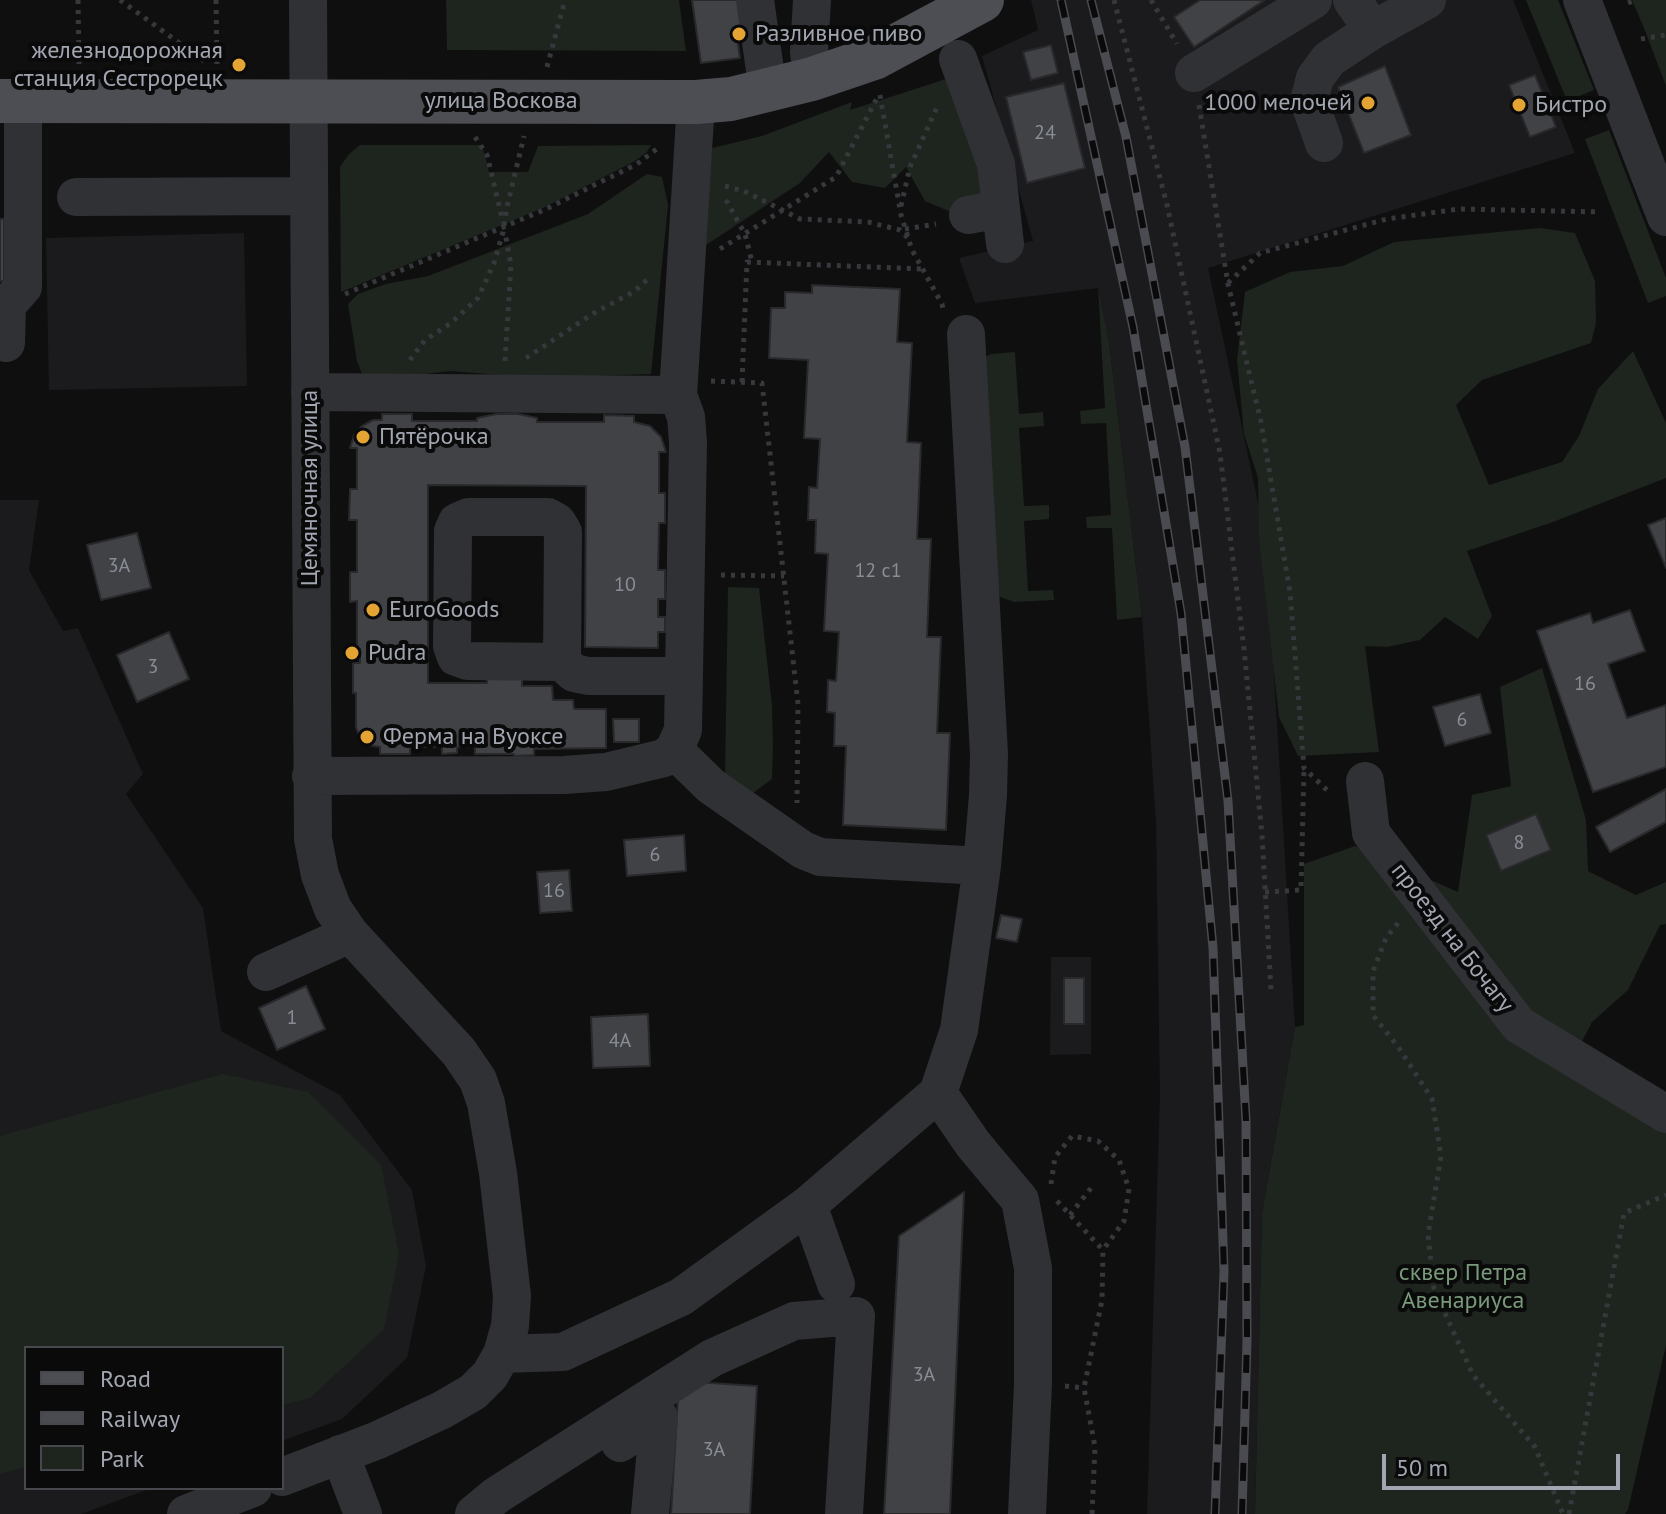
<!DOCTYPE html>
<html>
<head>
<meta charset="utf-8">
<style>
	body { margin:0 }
	#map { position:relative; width:1666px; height:1514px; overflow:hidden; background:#0f0f10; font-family:"PT Sans",sans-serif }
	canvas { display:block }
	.legend { position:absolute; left:24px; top:1346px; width:260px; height:144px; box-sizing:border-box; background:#0a0a0b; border:2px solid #46484d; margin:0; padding:10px 14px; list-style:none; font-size:24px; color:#a1a6b0 }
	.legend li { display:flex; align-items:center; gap:16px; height:40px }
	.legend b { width:40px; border:2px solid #46484d }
	.scale { position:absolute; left:1382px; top:1454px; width:238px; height:36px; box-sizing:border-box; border:4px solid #a1a6b0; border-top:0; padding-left:10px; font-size:24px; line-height:28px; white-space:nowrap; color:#a1a6b0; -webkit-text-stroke:6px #0a0a0b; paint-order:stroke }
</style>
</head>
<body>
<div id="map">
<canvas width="1666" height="1514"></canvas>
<ul class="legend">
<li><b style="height:10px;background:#4d4e54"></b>Road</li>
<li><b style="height:10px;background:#494b50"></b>Railway</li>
<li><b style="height:22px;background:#1e241e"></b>Park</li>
</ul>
<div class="scale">50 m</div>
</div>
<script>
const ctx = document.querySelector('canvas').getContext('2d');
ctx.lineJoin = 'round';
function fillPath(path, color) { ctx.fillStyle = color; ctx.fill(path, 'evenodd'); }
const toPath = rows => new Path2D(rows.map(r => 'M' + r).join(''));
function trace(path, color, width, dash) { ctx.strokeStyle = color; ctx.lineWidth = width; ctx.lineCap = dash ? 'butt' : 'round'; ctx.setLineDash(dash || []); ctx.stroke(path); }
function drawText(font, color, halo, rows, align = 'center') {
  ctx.font = font + ' "PT Sans",sans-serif'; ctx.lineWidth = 8; ctx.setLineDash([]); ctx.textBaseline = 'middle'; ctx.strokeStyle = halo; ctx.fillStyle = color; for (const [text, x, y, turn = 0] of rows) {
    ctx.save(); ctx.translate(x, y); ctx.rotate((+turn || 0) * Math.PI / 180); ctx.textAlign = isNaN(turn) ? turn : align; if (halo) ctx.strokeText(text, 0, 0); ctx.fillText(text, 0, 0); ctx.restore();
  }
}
fillPath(toPath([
	[1031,0,1513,0,1575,153,1208,268,1266,540,1295,1027,1262,1213,1255,1514,1147,1514,1160,1096,1156,822,1142,617,1109,342,1098,288,975,303,959,258,1033,241,982,56,1038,30],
	[244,233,247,386,49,390,46,238],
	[0,500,39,500,29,570,63,631,78,628,143,774,126,794,203,908,221,1031,340,1095,412,1190,426,1266,407,1358,342,1419,282,1441,282,1348,26,1348,26,1488,152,1488,81,1514,0,1514],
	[1051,957,1091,957,1091,1054,1050,1055]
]), '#1b1b1d');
fillPath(toPath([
	[446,0,679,0,686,51,447,50],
	[1526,0,1558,0,1594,90,1567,101],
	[1632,0,1666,0,1666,86,1644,28],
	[946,79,992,191,951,212,925,201,906,167,885,188,852,182,829,152,800,183,703,247,712,148,762,136,852,102,850,110],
	[1609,130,1666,278,1666,296,1648,303,1585,139],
	[360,145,482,145,489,172,528,172,538,146,651,145,647,152,635,161,545,207,341,292,340,167,349,154],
	[647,174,662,177,668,205,651,374,539,378,450,371,376,380,362,374,357,361,348,304,358,294,386,284,428,276,588,214],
	[1540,228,1575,233,1595,281,1596,323,1591,343,1482,380,1456,405,1489,485,1562,462,1579,436,1598,389,1633,351,1666,423,1666,478,1553,522,1467,551,1492,616,1478,639,1445,617,1420,640,1387,647,1365,646,1379,752,1298,756,1279,717,1259,539,1258,478,1244,434,1237,360,1245,292,1290,272,1343,266,1394,242],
	[1098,287,1109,342,1142,617,1117,620,1112,528,1087,528,1086,517,1111,515,1106,423,1081,424,1080,411,1105,408],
	[1015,352,1019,414,1043,412,1044,426,1019,428,1024,506,1049,505,1049,519,1024,521,1028,591,1053,590,1054,600,1014,602,1000,597,994,586,985,357,991,354],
	[728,587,759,588,772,706,773,748,772,779,753,793,725,775],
	[1542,668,1586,820,1588,871,1636,895,1666,882,1666,924,1660,925,1628,990,1592,1022,1570,1065,1666,1132,1666,1345,1628,1510,1625,1514,1255,1514,1262,1213,1295,1027,1304,1025,1304,864,1355,846,1458,892,1472,795,1511,786,1500,687],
	[223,1074,308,1092,381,1165,399,1254,384,1329,310,1398,282,1405,282,1348,26,1348,26,1467,0,1474,0,1136]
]), '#1e241e');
const building = toPath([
	[692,0,744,0,749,35,737,37,740,58,701,63,692,0],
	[1200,0,1265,0,1194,47,1174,17,1200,0],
	[1051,45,1058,73,1031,80,1023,52,1051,45],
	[1385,66,1411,135,1364,153,1338,87,1385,66],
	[1535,75,1556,127,1530,137,1509,85,1535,75],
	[1064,83,1085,168,1027,183,1006,97,1064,83],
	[0,219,4,219,4,281,0,281,0,219],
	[812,285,900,289,897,342,912,343,907,442,921,443,917,539,931,539,927,637,941,637,937,733,950,733,946,830,843,825,846,746,834,746,835,713,827,712,828,680,836,681,839,632,824,631,828,554,815,553,816,520,808,520,809,487,817,488,820,439,804,438,808,360,769,358,771,308,785,308,785,292,812,293,812,285],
	[382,414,412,414,412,421,477,421,477,418,497,414,518,414,537,418,537,422,604,422,604,415,634,416,634,422,650,426,661,437,666,452,659,452,659,493,665,493,665,523,659,523,658,570,665,570,665,599,658,599,658,617,665,617,665,632,658,632,658,648,585,647,586,486,428,485,428,683,487,683,487,675,522,678,522,686,552,686,553,700,573,700,574,709,606,709,606,748,534,749,534,755,514,756,514,754,475,754,475,747,457,747,457,753,442,754,442,747,410,747,410,754,380,754,380,747,368,745,360,738,356,727,356,693,353,693,353,663,360,663,360,649,357,649,357,601,350,602,350,572,357,572,357,520,349,520,350,489,357,489,357,448,350,448,354,435,362,426,373,420,382,420,382,414],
	[1666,518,1666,568,1648,525,1666,518],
	[137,533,151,588,101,600,87,545,137,533],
	[1630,610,1645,651,1608,664,1627,718,1666,705,1666,767,1593,792,1537,631,1590,613,1593,623,1630,610],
	[169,632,189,679,137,702,117,655,169,632],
	[1480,694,1491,733,1445,746,1433,707,1480,694],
	[613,719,639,719,639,742,614,742,613,719],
	[1666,789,1666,822,1610,852,1596,827,1666,789],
	[1536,814,1551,850,1501,871,1486,835,1536,814],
	[684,835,686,871,627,876,624,840,684,835],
	[569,870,572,911,540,913,537,872,569,870],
	[1001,915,1022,919,1017,942,996,938,1001,915],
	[1064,978,1084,978,1084,1024,1064,1024,1064,978],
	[306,986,325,1029,277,1050,259,1008,306,986],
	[648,1014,650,1066,593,1068,591,1017,648,1014],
	[964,1192,950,1514,884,1514,899,1236,964,1192],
	[679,1381,757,1386,750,1514,671,1514,679,1381]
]);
fillPath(building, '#404246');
trace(building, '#29292c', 2);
trace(toPath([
	[78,0,79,64],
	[120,0,207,63],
	[216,0,217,64],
	[1114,0,1167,205,1220,453,1244,649,1262,835,1271,990],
	[1151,0,1177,44],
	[1628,3,1635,0],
	[1641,39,1666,35],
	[547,67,565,0],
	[880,95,901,215,912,250,942,304,943,309],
	[1199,105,1228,284,1261,422,1290,592,1304,768,1331,794],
	[475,137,487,155,503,222],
	[725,186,744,191,800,219,868,222,900,230,908,238],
	[726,200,745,234,752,262],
	[901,206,910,167,937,107],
	[905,229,936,224],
	[720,249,836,177,877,98],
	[1228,283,1260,253,1387,219,1459,209,1601,212],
	[345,294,546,209,637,164,658,148],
	[526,358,594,313,635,291,651,276],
	[410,360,425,340,451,323,478,298,494,263,503,232,507,207,524,136],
	[505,361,511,265,505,232],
	[711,381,762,383,798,704,797,803],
	[742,382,747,262,923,269],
	[721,575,784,576],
	[1265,892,1301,890,1304,768],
	[1398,923,1386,938,1373,971,1373,1015,1399,1048,1432,1099,1441,1156,1428,1235,1434,1289,1473,1375,1535,1447,1563,1514],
	[1051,1184,1055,1157,1072,1136,1098,1141,1119,1160,1129,1189,1124,1221,1103,1250],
	[1057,1201,1103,1250,1102,1300,1084,1388,1095,1447,1092,1514],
	[1070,1215,1091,1188],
	[1065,1386,1084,1388],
	[1569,1514,1624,1213,1666,1195]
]), '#36383c', 5, [4, 6]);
trace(toPath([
	[755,0,768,91],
	[1352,0,1373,30,1427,0],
	[1582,0,1666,217],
	[958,59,996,164,1005,244],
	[1194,73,1313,0],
	[812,79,809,52,812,0],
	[1324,143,1309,101,1315,78,1329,59,1373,30],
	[76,197,308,196],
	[968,215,1001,209],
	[0,305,7,305,23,287,23,101],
	[6,343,7,305],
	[310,392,678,395],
	[562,662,467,661,456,657,452,646,453,531,457,522,468,517,548,517,557,522,563,532,562,662,574,673,588,676,684,676],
	[674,750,711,786,803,850,820,857,982,866],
	[311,776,564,775,606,772,664,758,674,750,683,730,688,442,686,417,678,395,696,102],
	[1365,781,1371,833,1519,1025,1666,1114],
	[266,972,350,934],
	[938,1093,973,1144,1020,1200,1033,1268,1033,1384,1027,1514],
	[808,1205,836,1284],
	[502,1354,563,1352,681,1297,808,1205,938,1093,959,1030,982,866,988,795,989,754,966,334],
	[620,1443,659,1417,650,1514],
	[340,1454,363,1514],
	[282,1477,378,1440,442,1410,473,1392,490,1375,502,1354,510,1326,512,1296,498,1173,486,1103,478,1080,459,1052,350,934,333,909,320,875,313,839,308,0],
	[186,1514,253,1488],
	[474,1514,497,1495,712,1358,794,1321,856,1316,844,1514]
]), '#303135', 38);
trace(toPath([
	[0,101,696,102,731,99,812,79,874,58,982,0]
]), '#4d4e54', 44);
const rail = toPath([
	[1061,0,1133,327,1181,613,1213,948,1224,1271,1215,1514],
	[1091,0,1126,137,1185,447,1228,801,1246,1120,1247,1341,1242,1514]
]);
trace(rail, '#494b50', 9);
trace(rail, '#0a0a0b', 6, [18]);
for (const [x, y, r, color] of [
	[739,34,8,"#e4a433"],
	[239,65,8,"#e4a433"],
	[1368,103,8,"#e4a433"],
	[1519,105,8,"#e4a433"],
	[363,437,8,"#e4a433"],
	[373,610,8,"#e4a433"],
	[352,653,8,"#e4a433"],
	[367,737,8,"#e4a433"]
]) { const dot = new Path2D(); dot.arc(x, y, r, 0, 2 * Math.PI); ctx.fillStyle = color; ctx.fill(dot); trace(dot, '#0a0a0b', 3); }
drawText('20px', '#898d96', null, [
	["24",1045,133],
	["3А",119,566],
	["12 с1",878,571],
	["10",625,585],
	["3",153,667],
	["16",1585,684],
	["6",1462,720],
	["8",1519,843],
	["6",655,855],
	["16",554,891],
	["1",292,1018],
	["4А",620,1041],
	["3А",924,1375],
	["3А",714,1450]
]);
drawText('24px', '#a1a6b0', '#0a0a0b', [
	["Разливное пиво",755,34],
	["железнодорожная",223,51,"right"],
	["станция Сестрорецк",223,79,"right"],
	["1000 мелочей",1352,103,"right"],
	["Бистро",1535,105],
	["Пятёрочка",379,437],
	["EuroGoods",389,610],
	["Pudra",368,653],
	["Ферма на Вуоксе",383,737]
], 'left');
drawText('24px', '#a1a6b0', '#0a0a0b', [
	["улица Воскова",501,101],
	["Цемяночная улица",310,488,-90],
	["проезд на Бочагу",1452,938,52]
]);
drawText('24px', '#799a7a', '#0a0a0b', [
	["сквер Петра",1463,1273],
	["Авенариуса",1463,1301]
]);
</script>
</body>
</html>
